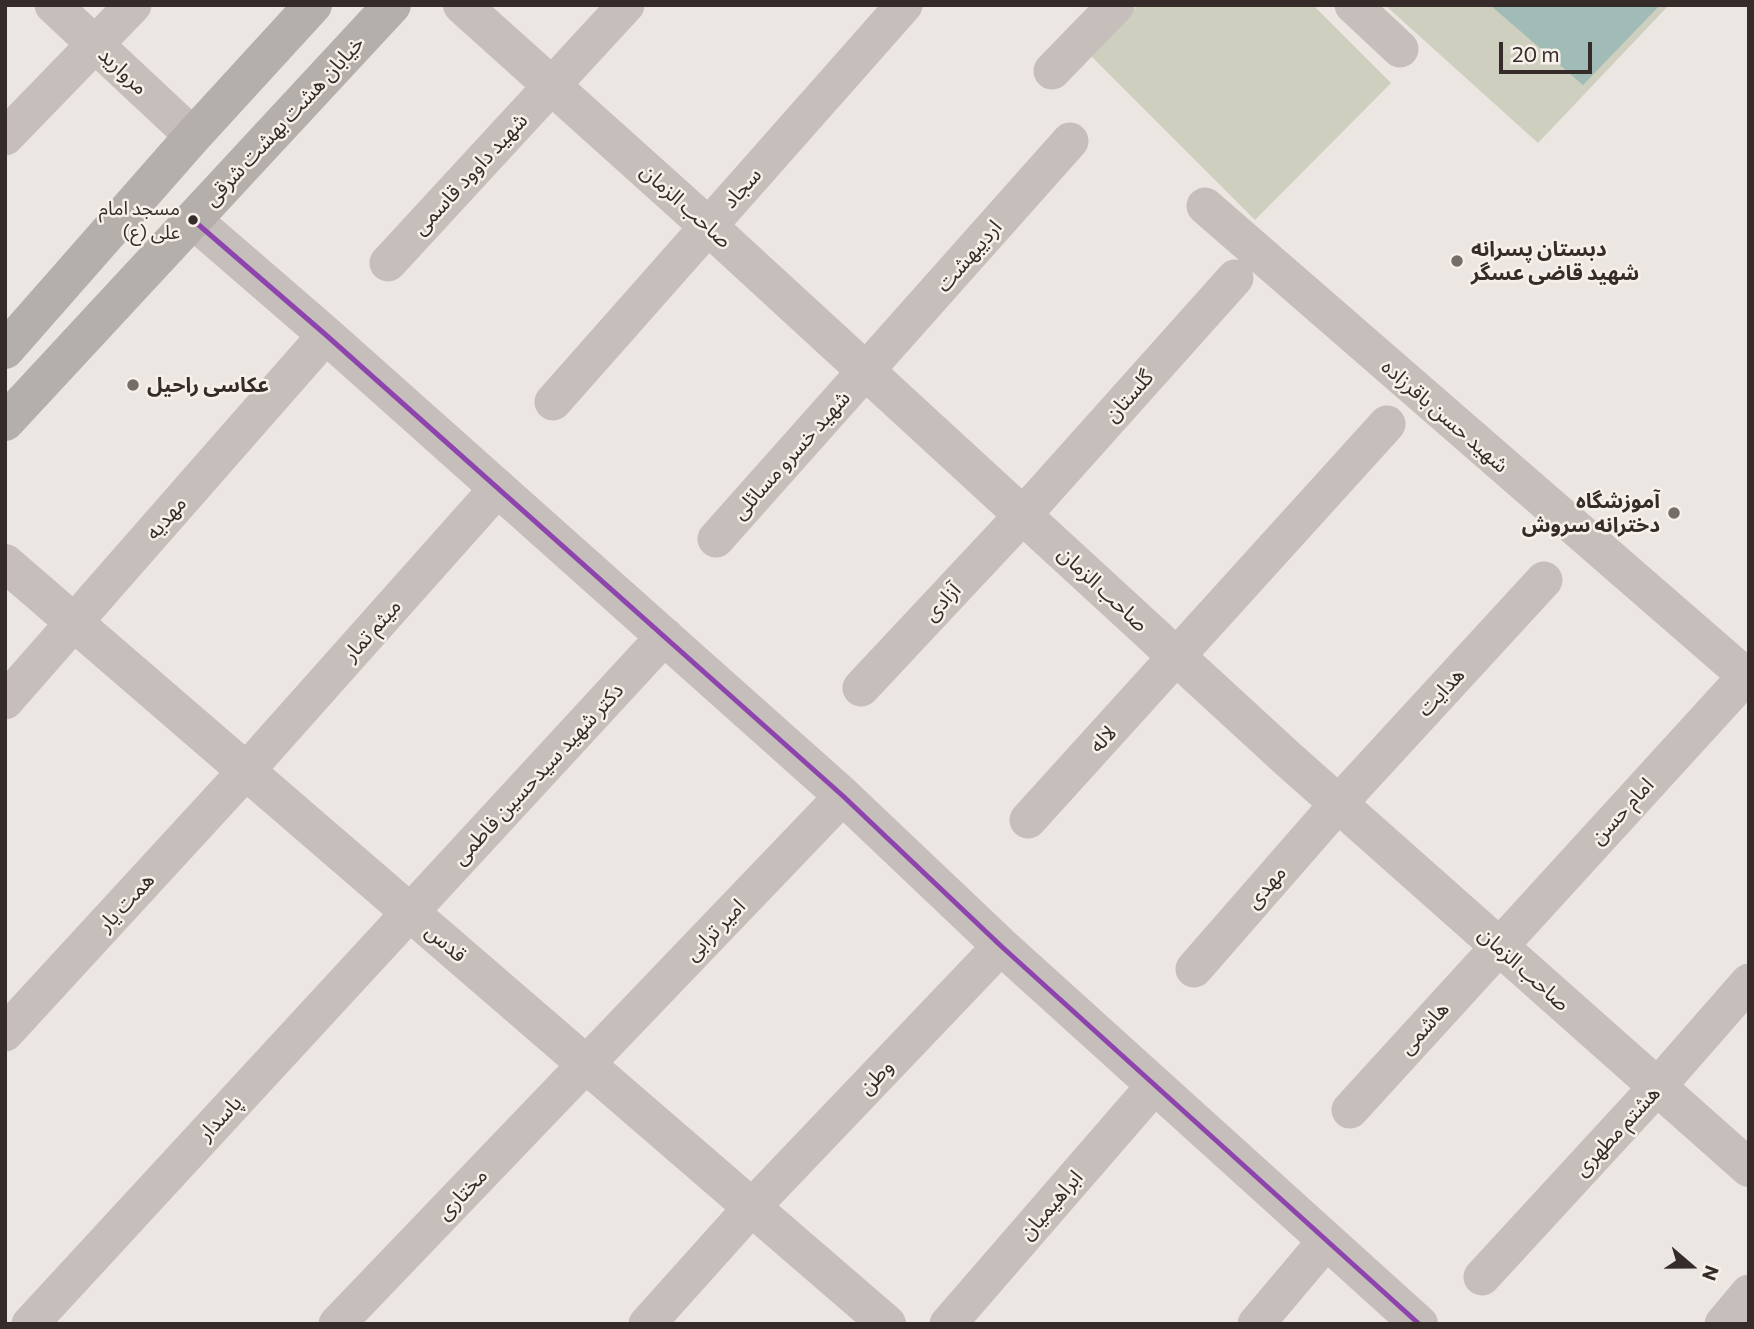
<!DOCTYPE html>
<html>
<head>
<meta charset="utf-8">
<style>
	body { margin:0 }
	#map { position:relative; width:1754px; height:1329px; overflow:hidden; background:#ebe6e2; font-family:Commissioner,sans-serif }
	canvas { display:block }
	.frame { position:absolute; inset:0; border:7px solid #352c2a; pointer-events:none }
	.north { position:absolute; left:1656px; top:1231px; width:70px; height:70px; -webkit-text-stroke:5px #f7f0ea; paint-order:stroke; rotate:110deg; font-size:19px; font-weight:700; line-height:28px; text-align:center; color:#352c2a }
	.north::after { content:''; display:block; margin:auto; width:24px; height:32px; background:#352c2a; clip-path:polygon(50% 0,100% 100%,50% 72%,0 100%) }
	.scale { position:absolute; left:1499px; top:42px; width:93px; height:32px; box-sizing:border-box; border:4px solid #352c2a; border-top:0; padding-left:9px; font-size:21px; line-height:24px; white-space:nowrap; color:#352c2a; -webkit-text-stroke:5px #f7f0ea; paint-order:stroke }
</style>
</head>
<body>
<div id="map">
<canvas width="1754" height="1329"></canvas>
<div class="frame"></div>
<div class="north">N</div>
<div class="scale">20 m</div>
</div>
<script>
const ctx = document.querySelector('canvas').getContext('2d');
ctx.lineJoin = 'round';
function fillPath(path, color) { ctx.fillStyle = color; ctx.fill(path, 'evenodd'); }
const toPath = rows => new Path2D(rows.map(r => 'M' + r).join(''));
function trace(path, color, width, dash) { ctx.strokeStyle = color; ctx.lineWidth = width; ctx.lineCap = dash ? 'butt' : 'round'; ctx.setLineDash(dash || []); ctx.stroke(path); }
function drawText(font, color, halo, rows, align = 'center') {
  ctx.font = font + ' Commissioner,"Noto Sans Arabic",sans-serif'; ctx.lineWidth = 5; ctx.setLineDash([]); ctx.textBaseline = 'middle'; ctx.strokeStyle = halo; ctx.fillStyle = color; for (const [text, x, y, turn = 0] of rows) {
    ctx.save(); ctx.translate(x, y); ctx.rotate((+turn || 0) * Math.PI / 180); ctx.textAlign = isNaN(turn) ? turn : align; if (halo) ctx.strokeText(text, 0, 0); ctx.fillText(text, 0, 0); ctx.restore();
  }
}
fillPath(toPath([
	[1138,5,1313,5,1391,83,1255,220,1089,54],
	[1385,5,1669,5,1538,143]
]), '#cecfbe');
fillPath(toPath([
	[1490,5,1660,5,1583,85]
]), '#a1bbb7');
trace(toPath([
	[53,5,193,136],
	[1353,5,1400,49],
	[1052,71,1116,5],
	[5,137,133,5],
	[1205,206,1746,676],
	[388,263,626,5],
	[553,402,904,5],
	[716,539,1070,141],
	[861,688,1023,515,1235,278],
	[5,701,326,335],
	[1028,820,1387,424],
	[1194,969,1338,804,1544,580],
	[5,1033,246,771,498,488],
	[1350,1110,1749,673],
	[1482,1277,1657,1087,1749,982],
	[30,1324,665,636],
	[337,1324,843,796],
	[647,1324,752,1207,1001,946],
	[948,1324,1155,1085],
	[1256,1324,1326,1241],
	[1723,1324,1749,1293]
]), '#c5bebb', 37);
trace(toPath([
	[462,5,708,226,1288,759,1749,1168],
	[193,220,326,335,843,796,1001,946,1419,1324],
	[5,563,887,1324]
]), '#c5bebb', 38);
trace(toPath([
	[5,350,193,136,313,5],
	[5,422,392,5]
]), '#b5afac', 38);
trace(toPath([
	[193,220,326,335,843,796,1001,946,1419,1324]
]), '#8e44ad', 5);
for (const [x, y, r, color] of [
	[193,220,6,"#352c2a"],
	[1457,261,7,"#756d6a"],
	[133,385,7,"#756d6a"],
	[1674,513,7,"#756d6a"]
]) { const dot = new Path2D(); dot.arc(x, y, r, 0, 2 * Math.PI); ctx.fillStyle = color; ctx.fill(dot); trace(dot, '#f7f0ea', 2.5); }
drawText('19px', '#352c2a', '#f7f0ea', [
	["مسجد امام",180,209],
	["علی (ع)",180,233]
], 'right');
drawText('21px', '#352c2a', '#f7f0ea', [
	["مروارید",123,71,43],
	["خیابان هشت بهشت شرقی",284,121,-47],
	["شهید داوود قاسمی",470,174,-47],
	["سجاد",742,188,-48],
	["صاحب الزمان",686,206,42],
	["اردیبهشت",969,256,-49],
	["گلستان",1129,396,-48],
	["شهید حسن باقرزاده",1445,416,41],
	["شهید خسرو مسائلی",791,455,-48],
	["مهدیه",166,518,-49],
	["صاحب الزمان",1103,589,43],
	["آزادی",942,602,-47],
	["میثم تمار",372,630,-48],
	["هدایت",1441,692,-47],
	["لاله",1103,739,-47],
	["دکتر شهید سیدحسین فاطمی",538,774,-47],
	["امام حسن",1622,811,-47],
	["مهدی",1266,887,-49],
	["همت یار",126,902,-47],
	["امیر ترابی",715,930,-46],
	["قدس",446,943,41],
	["صاحب الزمان",1524,969,42],
	["هاشمی",1424,1028,-48],
	["وطن",876,1077,-46],
	["پاسدار",220,1118,-47],
	["هشتم مطهری",1617,1131,-47],
	["مختاری",462,1194,-46],
	["ابراهیمیان",1051,1205,-49]
]);
drawText('bold 21px', '#352c2a', '#f7f0ea', [
	["دبستان پسرانه",1471,249],
	["شهید قاضی عسگر",1471,273],
	["عکاسی راحیل",147,385],
	["آموزشگاه",1660,501,"right"],
	["دخترانه سروش",1660,525,"right"]
], 'left');
</script>
</body>
</html>
